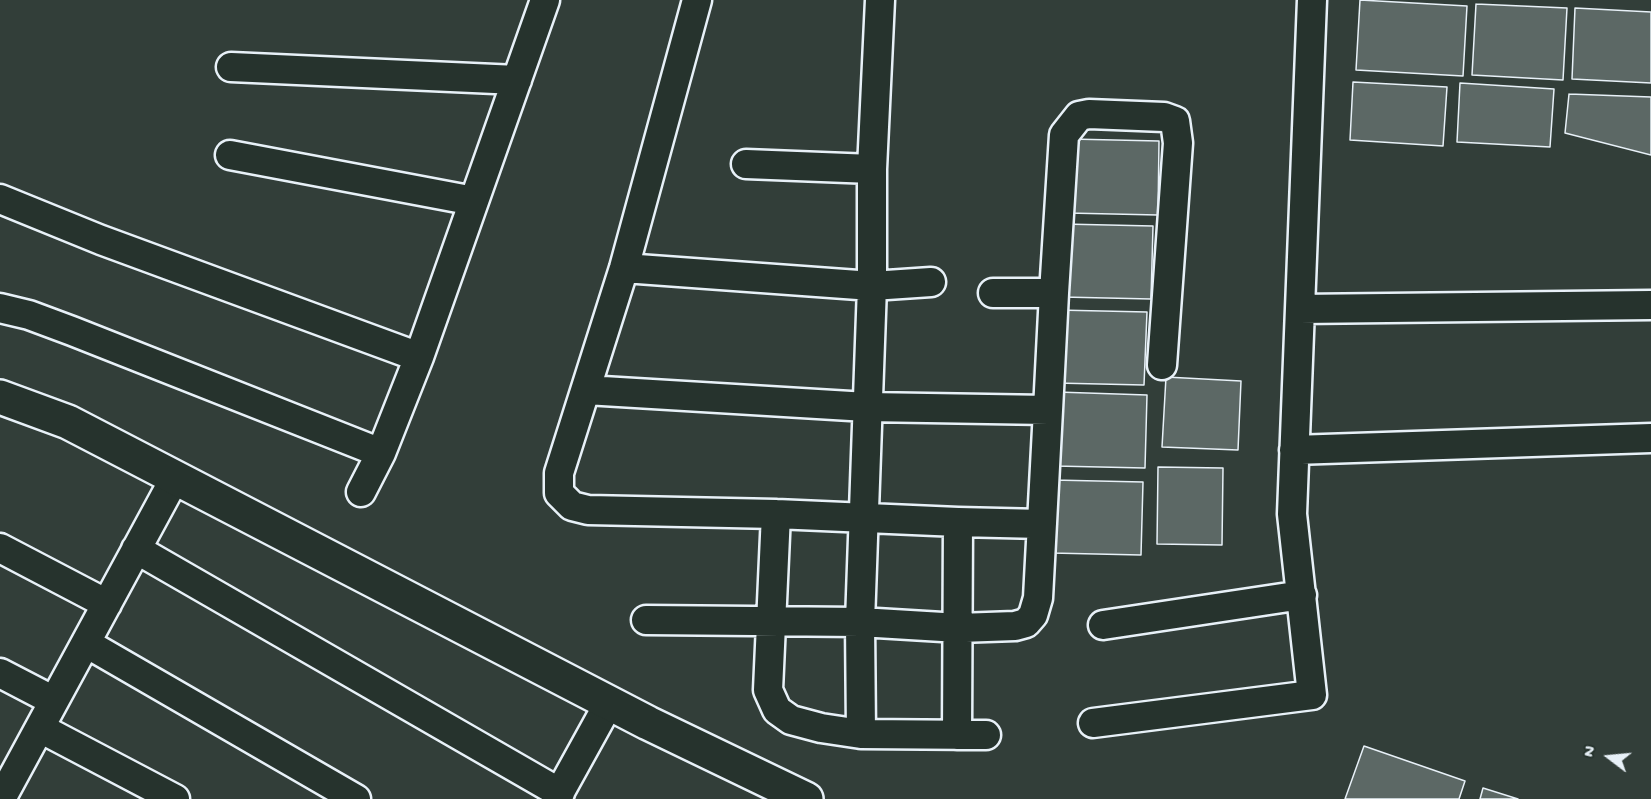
<!DOCTYPE html>
<html>
<head>
<meta charset="utf-8">
<style>
	body { margin:0 }
	#map { position:relative; width:1651px; height:799px; overflow:hidden; background:#323e39; font-family:"Gochi Hand",sans-serif }
	canvas { display:block }
	.north { position:absolute; left:1579px; top:727px; width:60px; height:60px; -webkit-text-stroke:4px #26332d; paint-order:stroke; rotate:286deg; font-size:16px; font-weight:700; line-height:24px; text-align:center; color:#e8f1f8 }
	.north::after { content:''; display:block; margin:auto; width:21px; height:27px; background:#e8f1f8; clip-path:polygon(50% 0,100% 100%,50% 72%,0 100%) }
</style>
</head>
<body>
<div id="map">
<canvas width="1651" height="799"></canvas>
<div class="north">N</div>
</div>
<script>
const ctx = document.querySelector('canvas').getContext('2d');
ctx.lineJoin = 'round';
function fillPath(path, color) { ctx.fillStyle = color; ctx.fill(path, 'evenodd'); }
const toPath = rows => new Path2D(rows.map(r => 'M' + r).join(''));
function trace(path, color, width, dash) { ctx.strokeStyle = color; ctx.lineWidth = width; ctx.lineCap = dash ? 'butt' : 'round'; ctx.setLineDash(dash || []); ctx.stroke(path); }
const building = toPath([
	[1360,0,1467,6,1463,76,1356,70,1360,0],
	[1476,4,1567,8,1563,80,1472,75,1476,4],
	[1575,8,1651,12,1651,83,1572,79,1575,8],
	[1353,82,1447,87,1443,146,1350,140,1353,82],
	[1460,83,1554,89,1550,147,1457,142,1460,83],
	[1569,94,1651,97,1651,155,1565,133,1569,94],
	[1070,139,1159,141,1158,215,1067,213,1070,139],
	[1063,224,1153,226,1151,299,1062,297,1063,224],
	[1057,310,1147,312,1144,385,1055,383,1057,310],
	[1166,377,1241,381,1238,450,1162,447,1166,377],
	[1057,392,1147,395,1145,468,1055,466,1057,392],
	[1158,467,1223,468,1222,545,1157,544,1158,467],
	[1053,480,1143,482,1141,555,1051,553,1053,480],
	[1364,746,1465,781,1459,799,1345,799,1364,746],
	[1483,788,1518,799,1480,799,1483,788]
]);
fillPath(building, '#5c6865');
trace(building, '#e8f1f8', 1.5);
const minor = toPath([
	[697,0,624,268,559,473,559,493,572,506,588,510,776,514,958,522,1042,524],
	[231,67,517,80],
	[230,155,474,201],
	[746,164,872,169],
	[0,199,101,240,419,357],
	[624,268,872,286,931,282],
	[993,293,1054,293],
	[0,308,29,315,72,331,381,453],
	[1300,309,1651,305],
	[586,390,867,407,1048,410,1054,293,1064,135,1079,116,1089,114,1164,117,1175,121,1178,143,1162,365],
	[1294,450,1651,438],
	[361,492,381,453,419,357,545,0],
	[776,514,768,690,777,710,791,720,821,728,861,734,860,622,872,286,872,169,880,0],
	[0,548,107,604],
	[136,549,560,793],
	[646,620,860,622,959,628,1015,626,1026,623,1033,615,1038,598,1048,410],
	[1103,625,1302,595],
	[86,643,356,799],
	[0,673,54,701],
	[1093,723,1312,695,1292,514,1312,0],
	[40,728,175,799],
	[861,734,986,735],
	[957,735,958,522],
	[1,799,175,478],
	[556,799,609,703]
]);
const tertiary = toPath([
	[0,397,68,422,648,723,806,799]
]);
trace(minor, '#e8f1f8', 33);
trace(tertiary, '#e8f1f8', 38);
trace(minor, '#26332d', 28);
trace(tertiary, '#26332d', 33);
</script>
</body>
</html>
